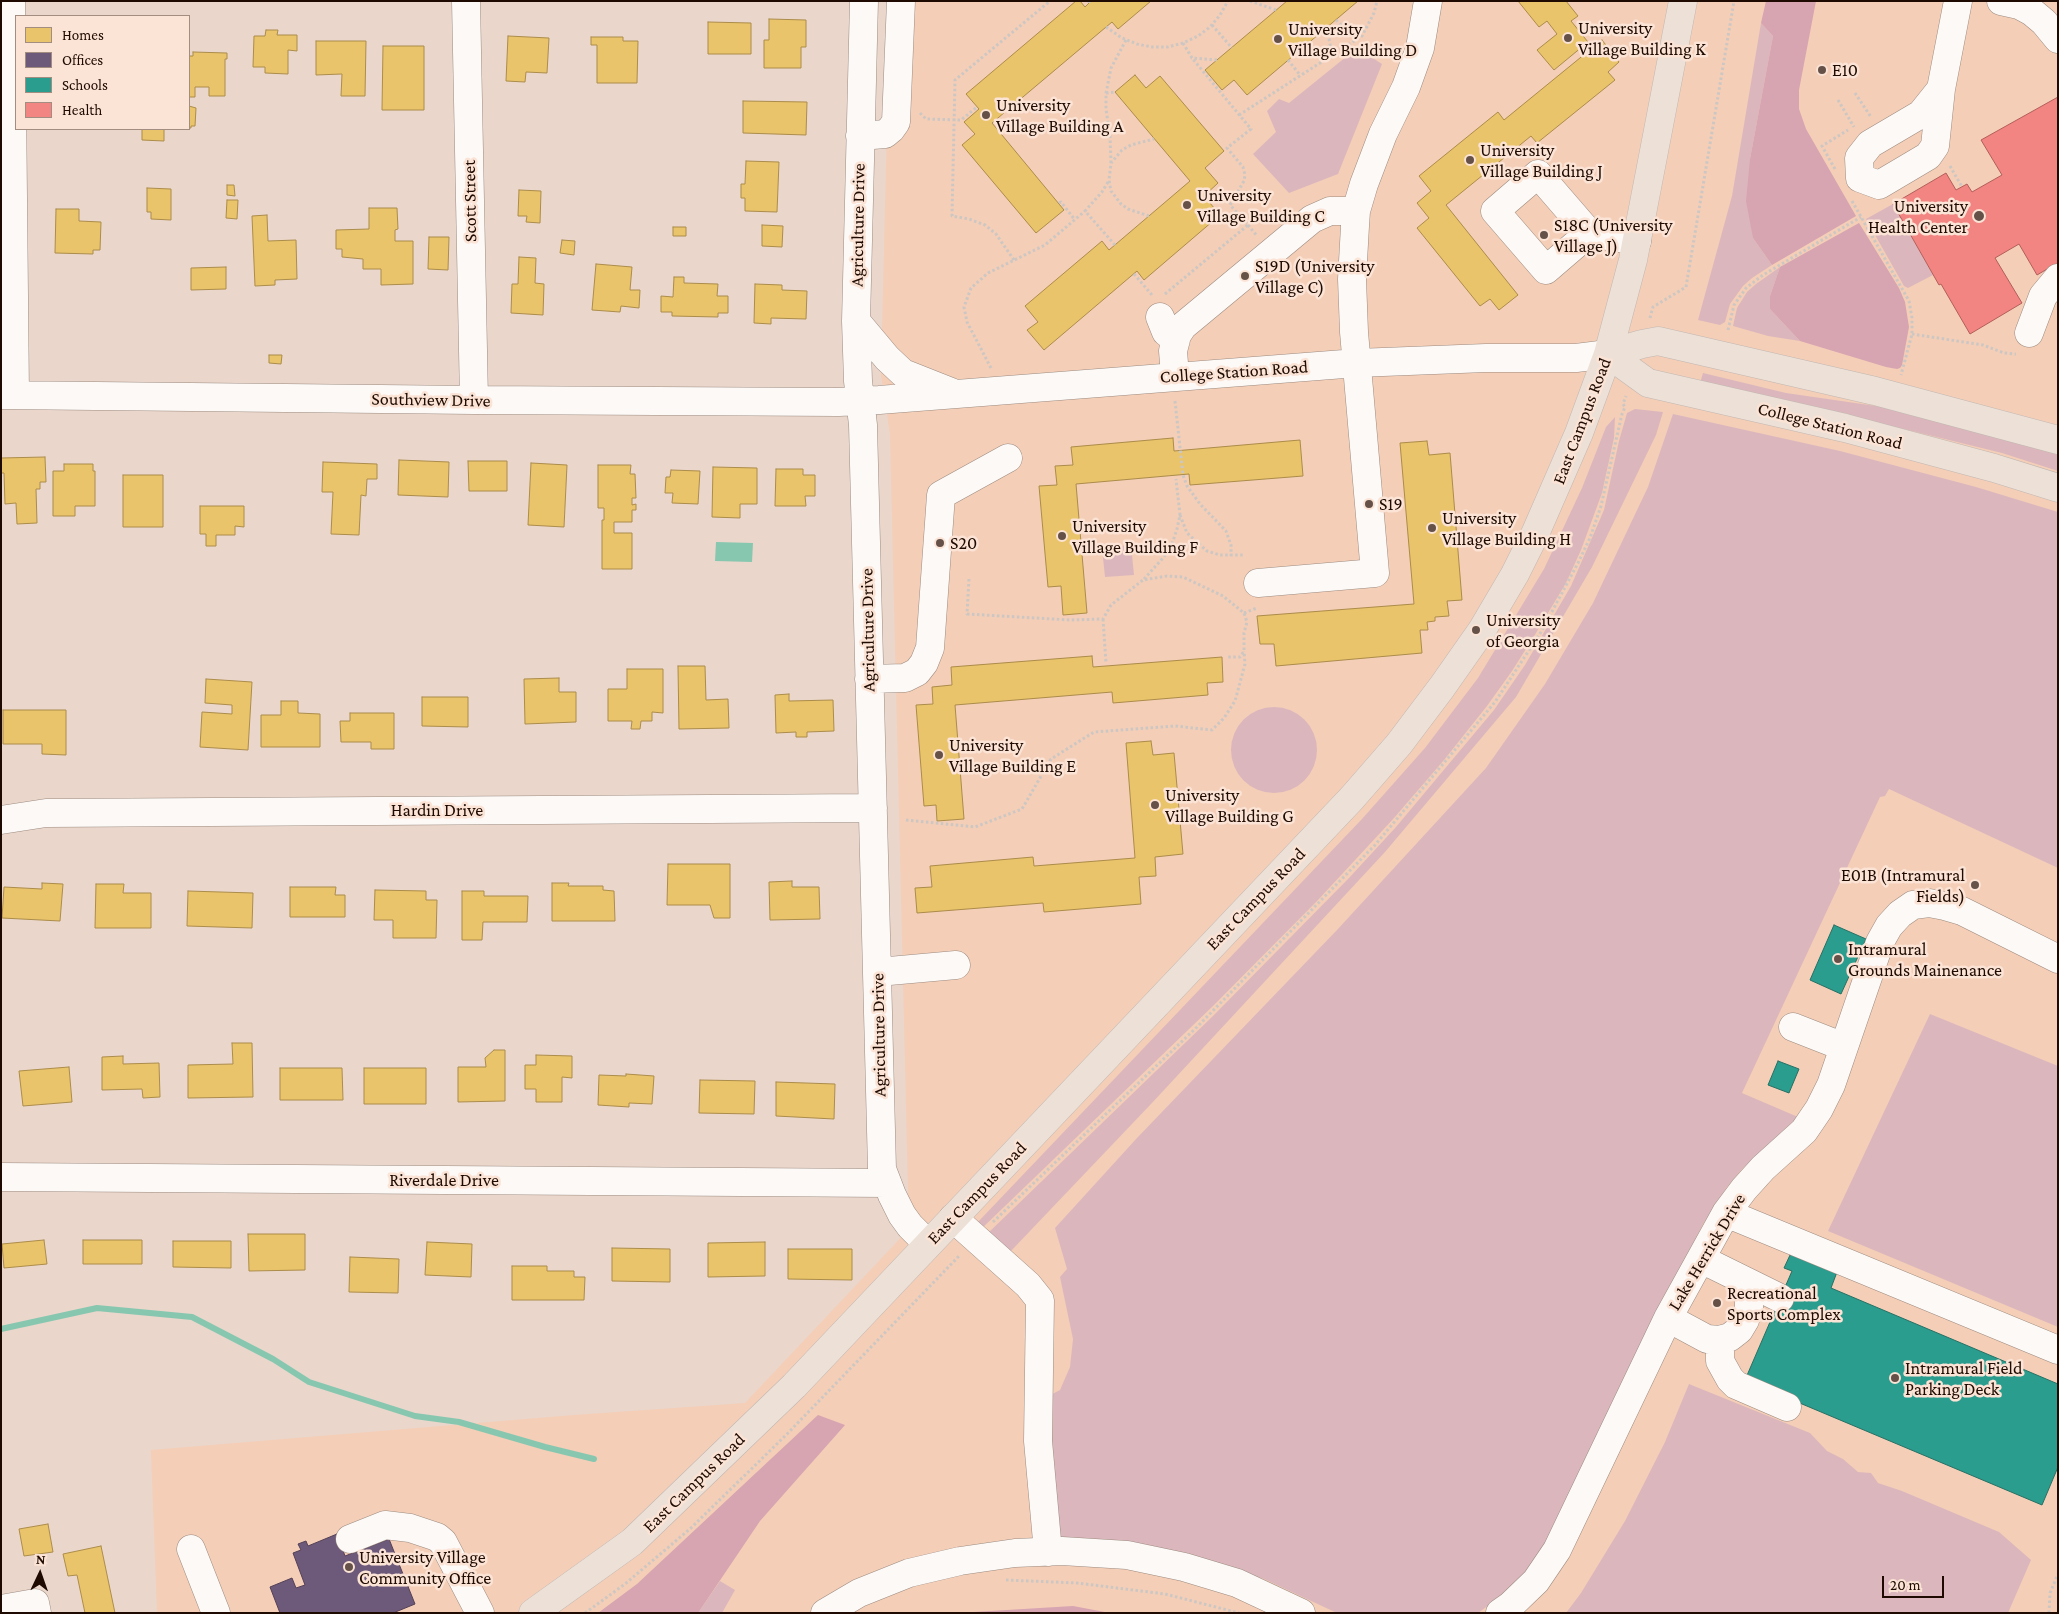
<!DOCTYPE html>
<html>
<head>
<meta charset="utf-8">
<style>
	body { margin:0 }
	#map { position:relative; width:2059px; height:1614px; overflow:hidden; background:#ead6cb; font-family:"Crimson Pro",serif }
	canvas { display:block }
	.frame { position:absolute; inset:0; border:2px solid #1e0a01; pointer-events:none }
	.legend { position:absolute; left:15px; top:15px; width:175px; height:115px; box-sizing:border-box; background:#fbe3d5; border:1px solid #a38c80; margin:0; padding:6px 9px; list-style:none; font-size:15px; color:#1e0a01 }
	.legend li { display:flex; align-items:center; gap:10px; height:25px }
	.legend b { width:25px; border:1px solid #a38c80 }
	.north { position:absolute; left:15px; top:1549px; width:50px; height:50px; -webkit-text-stroke:4px #fbe3d5; paint-order:stroke; rotate:3deg; font-size:14px; font-weight:700; line-height:20px; text-align:center; color:#1e0a01 }
	.north::after { content:''; display:block; margin:auto; width:18px; height:22px; background:#1e0a01; clip-path:polygon(50% 0,100% 100%,50% 72%,0 100%) }
	.scale { position:absolute; left:1882px; top:1576px; width:62px; height:22px; box-sizing:border-box; border:2px solid #1e0a01; border-top:0; padding-left:6px; font-size:15px; line-height:18px; white-space:nowrap; color:#1e0a01; -webkit-text-stroke:4px #fbe3d5; paint-order:stroke }
</style>
</head>
<body>
<div id="map">
<canvas width="2059" height="1614"></canvas>
<div class="frame"></div>
<ul class="legend">
<li><b style="height:14px;background:#e9c46a"></b>Homes</li>
<li><b style="height:14px;background:#6d597a"></b>Offices</li>
<li><b style="height:14px;background:#2a9d8f"></b>Schools</li>
<li><b style="height:14px;background:#f28482"></b>Health</li>
</ul>
<div class="north">N</div>
<div class="scale">20 m</div>
</div>
<script>
const ctx = document.querySelector('canvas').getContext('2d');
ctx.lineJoin = 'round';
function fillPath(path, color) { ctx.fillStyle = color; ctx.fill(path, 'evenodd'); }
const toPath = rows => new Path2D(rows.map(r => 'M' + r).join(''));
function trace(path, color, width, dash) { ctx.strokeStyle = color; ctx.lineWidth = width; ctx.lineCap = dash ? 'butt' : 'round'; ctx.setLineDash(dash || []); ctx.stroke(path); }
function drawText(font, color, halo, rows, align = 'center') {
  ctx.font = font + ' "Crimson Pro",serif'; ctx.lineWidth = 5; ctx.setLineDash([]); ctx.textBaseline = 'middle'; ctx.strokeStyle = halo; ctx.fillStyle = color; for (const [text, x, y, turn = 0] of rows) {
    ctx.save(); ctx.translate(x, y); ctx.rotate((+turn || 0) * Math.PI / 180); ctx.textAlign = isNaN(turn) ? turn : align; if (halo) ctx.strokeText(text, 0, 0); ctx.fillText(text, 0, 0); ctx.restore();
  }
}
fillPath(toPath([
	[890,1,2058,1,2058,1613,157,1613,151,1450,574,1415,745,1403,909,1229,890,434,881,375]
]), '#f4ceb7');
fillPath(toPath([
	[1761,23,1773,36,1750,159,1753,238,1772,265,1752,278,1743,286,1730,304,1725,322,1720,325,1698,320,1732,196],
	[1357,48,1382,64,1338,174,1289,193,1253,154,1276,132,1267,111,1279,99,1289,103],
	[1893,204,1933,275,1908,288,1904,286,1866,219],
	[1780,267,1770,296,1770,309,1800,341,1768,336,1733,326,1737,308,1747,292,1756,284],
	[1703,373,1786,393,1883,407,2039,449,2058,455,2058,471,2002,453,1863,419,1700,383],
	[1635,409,1663,412,1656,435,1592,567,1516,697,1385,852,1151,1104,1010,1252,985,1236,1213,1016,1349,878,1396,827,1494,710,1525,665,1571,586,1604,510,1619,441,1627,413],
	[1673,414,1840,451,1976,487,2058,512,2058,868,1889,789,1885,796,1880,797,1742,1093,1798,1117,1742,1169,1727,1187,1703,1224,1641,1347,1549,1539,1529,1571,1501,1596,1478,1613,1337,1613,1264,1579,1204,1559,1121,1541,1058,1537,1045,1398,1060,1390,1070,1367,1073,1339,1060,1277,1067,1269,1055,1228,1137,1138,1337,930,1486,768,1545,684,1593,603,1648,487],
	[1615,417,1614,438,1602,493,1581,550,1566,583,1533,638,1512,671,1487,706,1444,760,1394,818,1318,900,1213,1006,978,1232,977,1223,1362,819,1425,748,1478,678,1544,569,1582,488,1606,427],
	[1131,545,1134,575,1105,577,1102,548],
	'1231 750a43 43 0 1 1 86 0a43 43 0 1 1-86 0Z',
	[1930,1014,2058,1066,2058,1327,1828,1231],
	[1689,1384,1810,1433,1827,1451,1843,1459,1858,1472,1871,1473,1878,1483,1902,1491,1999,1532,2031,1560,2008,1613,1566,1613,1581,1593,1625,1521,1665,1442],
	[720,1581,735,1590,722,1613,698,1613]
]), '#dbb7bd');
fillPath(toPath([
	[1766,1,1816,1,1799,90,1799,109,1806,129,1856,216,1772,265,1753,238,1746,201,1750,159,1773,36,1761,23],
	[1859,223,1899,288,1905,302,1909,327,1902,365,1900,368,1897,369,1886,367,1800,341,1770,309,1770,296,1780,267],
	[818,1415,845,1425,760,1521,698,1613,598,1613,637,1584],
	[1073,1606,1110,1613,957,1613]
]), '#d7a4b1');
fillPath(toPath([
	[716,542,753,543,752,562,715,561]
]), '#87c7b0');
const homes = toPath([
	[1076,1,1080,1,1085,7,1091,1,1151,1,1118,29,1112,22,992,123,1064,210,1036,233,962,145,975,134,964,122,979,109,966,94,1076,1],
	[1287,1,1358,1,1247,95,1234,80,1222,90,1205,70,1287,1],
	[1518,1,1566,1,1578,16,1571,21,1588,42,1554,70,1537,50,1557,34,1547,21,1539,27,1518,1],
	[769,19,806,20,806,47,801,47,801,68,764,68,764,40,769,40,769,19],
	[708,22,751,23,751,54,708,54,708,22],
	[266,30,278,30,277,35,297,35,297,51,288,50,288,74,265,73,265,67,253,67,254,36,265,36,266,30],
	[508,36,549,38,547,73,526,72,525,82,506,81,508,36],
	[591,37,623,37,623,41,638,41,637,83,597,83,597,45,591,45,591,37],
	[1602,40,1619,62,1608,72,1615,80,1537,143,1531,136,1446,205,1518,295,1499,310,1490,299,1480,306,1417,228,1429,218,1417,203,1431,191,1419,176,1498,112,1504,120,1602,40],
	[316,41,366,41,365,96,341,96,342,74,316,75,316,41],
	[383,46,424,46,424,110,382,110,383,46],
	[193,52,227,53,227,59,225,59,225,96,209,96,209,87,195,87,195,97,189,97,189,56,193,56,193,52],
	[1135,75,1146,88,1160,76,1224,151,1205,168,1218,183,1204,196,1220,215,1144,280,1137,271,1044,350,1027,330,1038,322,1025,306,1102,241,1109,250,1190,181,1115,92,1135,75],
	[743,101,807,102,806,135,743,133,743,101],
	[189,106,196,108,195,126,191,126,191,128,189,128,189,106],
	[142,129,164,129,164,141,142,140,142,129],
	[746,161,779,162,777,212,745,211,745,198,741,198,741,184,745,184,746,161],
	[227,185,234,185,235,196,227,195,227,185],
	[147,188,171,189,171,220,151,219,151,212,147,212,147,188],
	[519,190,541,191,540,223,526,222,527,216,518,216,519,190],
	[227,200,238,200,237,219,226,218,227,200],
	[369,208,397,208,398,229,395,230,395,241,413,241,413,284,381,285,381,269,363,269,363,259,342,257,342,249,336,249,336,230,369,229,369,208],
	[56,209,79,209,79,221,101,222,100,250,93,250,93,254,55,253,56,209],
	[267,215,268,241,296,240,297,279,275,280,275,285,255,286,252,216,267,215],
	[762,225,783,226,782,247,762,246,762,225],
	[673,227,686,227,686,236,673,236,673,227],
	[429,237,449,237,448,270,428,269,429,237],
	[562,240,575,241,574,255,560,253,562,240],
	[519,257,536,258,535,283,544,284,543,315,511,313,512,284,518,284,519,257],
	[596,264,632,267,630,290,640,290,639,308,621,306,620,312,592,310,596,264],
	[226,267,226,289,191,290,191,268,226,267],
	[674,277,684,277,684,283,718,284,717,296,728,296,728,313,718,313,718,317,672,316,672,312,661,312,661,296,673,297,674,277],
	[755,284,782,285,782,290,807,291,806,319,771,318,771,324,754,323,755,284],
	[269,355,282,355,281,364,269,363,269,355],
	[1173,438,1174,451,1300,440,1303,476,1190,485,1189,474,1076,484,1087,613,1063,615,1061,586,1048,587,1039,486,1057,485,1055,466,1073,465,1071,447,1173,438],
	[1427,441,1429,455,1450,453,1462,600,1447,601,1449,616,1435,617,1435,621,1427,622,1428,630,1420,630,1422,653,1276,666,1274,644,1260,644,1257,616,1414,604,1400,443,1427,441],
	[45,457,46,482,40,482,40,489,36,489,37,523,17,524,16,503,5,504,4,473,1,473,1,458,45,457],
	[399,460,449,462,448,497,398,495,399,460],
	[468,461,507,461,507,491,469,491,468,461],
	[323,462,377,464,377,479,367,479,366,496,361,495,359,535,331,534,333,492,322,492,323,462],
	[531,463,567,465,564,527,528,525,531,463],
	[64,464,93,464,93,471,95,471,95,506,75,506,75,516,53,516,53,471,64,471,64,464],
	[598,465,631,465,630,474,635,474,636,498,632,498,632,505,636,504,636,510,632,510,632,522,614,522,614,533,632,533,632,569,602,569,602,520,604,520,604,508,598,508,598,465],
	[713,467,757,468,757,504,740,504,740,518,712,517,713,467],
	[776,469,803,469,803,475,815,475,815,496,805,496,806,506,775,506,776,469],
	[671,470,700,471,698,504,672,503,673,493,665,493,666,477,670,477,671,470],
	[123,475,163,475,163,527,123,527,123,475],
	[200,506,244,506,244,527,235,526,235,535,216,535,216,546,206,546,206,534,200,534,200,506],
	[1092,656,1093,667,1222,657,1223,682,1207,683,1208,695,1113,703,1112,692,955,705,964,819,937,821,936,805,924,806,916,705,933,704,932,687,952,685,951,667,1092,656],
	[678,666,705,666,706,700,728,699,729,728,679,729,678,666],
	[627,669,663,669,663,713,652,712,652,721,641,721,640,729,631,729,632,721,608,721,608,689,627,689,627,669],
	[559,678,559,692,576,692,576,722,525,724,524,679,559,678],
	[206,679,252,682,248,750,200,747,202,712,232,714,232,705,205,703,206,679],
	[789,694,789,701,833,700,834,731,807,732,807,737,796,737,796,732,776,733,775,695,789,694],
	[422,697,468,697,468,727,422,726,422,697],
	[281,701,298,701,298,713,320,714,320,747,261,747,261,715,281,715,281,701],
	[3,710,66,710,66,755,42,754,42,744,3,744,3,710],
	[350,713,394,713,394,749,371,749,371,742,341,742,340,721,350,721,350,713],
	[1151,741,1153,755,1174,753,1183,854,1155,857,1156,876,1139,877,1141,904,1044,912,1043,903,917,913,915,888,932,887,930,866,1033,857,1034,866,1135,858,1126,743,1151,741],
	[668,864,730,864,730,918,714,918,710,905,667,905,668,864],
	[792,881,792,887,819,887,820,919,770,920,769,882,792,881],
	[42,883,63,884,60,921,2,918,4,887,42,889,42,883],
	[552,883,569,883,568,886,603,886,603,890,614,891,615,921,552,921,552,883],
	[96,884,124,884,123,893,151,893,151,928,95,928,96,884],
	[290,887,336,887,335,895,345,895,345,917,290,917,290,887],
	[375,890,426,891,426,900,437,900,436,938,393,938,393,920,374,920,375,890],
	[188,891,253,893,252,928,187,926,188,891],
	[462,891,484,891,484,896,528,896,527,922,483,922,482,940,462,940,462,891],
	[232,1043,252,1043,253,1097,188,1098,188,1065,233,1064,232,1043],
	[494,1050,505,1050,505,1101,458,1102,458,1067,486,1067,485,1058,494,1050],
	[536,1055,572,1056,572,1078,562,1077,562,1102,536,1102,536,1089,525,1089,525,1065,536,1065,536,1055],
	[123,1056,123,1064,159,1063,160,1097,143,1098,142,1089,102,1090,102,1057,123,1056],
	[69,1067,72,1102,23,1106,19,1071,69,1067],
	[280,1068,342,1068,343,1100,280,1100,280,1068],
	[364,1068,426,1068,426,1104,364,1104,364,1068],
	[626,1074,654,1076,652,1104,629,1103,629,1107,598,1105,599,1075,626,1076,626,1074],
	[700,1080,755,1081,754,1114,699,1113,700,1080],
	[776,1082,835,1084,834,1119,776,1116,776,1082],
	[248,1234,305,1234,305,1270,249,1271,248,1234],
	[44,1240,47,1264,4,1268,2,1244,44,1240],
	[83,1240,142,1240,142,1264,83,1264,83,1240],
	[173,1241,231,1241,231,1268,173,1267,173,1241],
	[427,1242,472,1244,471,1277,425,1275,427,1242],
	[765,1242,765,1276,708,1277,708,1243,765,1242],
	[612,1248,670,1249,670,1282,612,1281,612,1248],
	[788,1249,852,1249,852,1280,788,1279,788,1249],
	[350,1257,399,1259,398,1293,349,1292,350,1257],
	[512,1266,547,1266,547,1271,574,1271,574,1277,585,1277,584,1300,512,1300,512,1266],
	[48,1524,53,1552,24,1556,19,1529,48,1524],
	[101,1546,115,1613,85,1613,77,1575,68,1576,63,1554,101,1546]
]);
fillPath(homes, '#e9c46a');
trace(homes, '#ac8c4a', 1);
const offices = toPath([
	[337,1534,345,1556,389,1539,415,1604,393,1613,280,1613,270,1587,292,1578,296,1588,305,1585,293,1553,301,1550,298,1544,306,1541,308,1546,337,1534]
]);
fillPath(offices, '#6d597a');
trace(offices, '#554156', 1);
const schools = toPath([
	[1834,925,1866,939,1841,994,1810,980,1834,925],
	[1778,1061,1799,1069,1789,1093,1768,1085,1778,1061],
	[1791,1253,1837,1272,1831,1288,2058,1384,2058,1467,2042,1505,1745,1380,1792,1271,1784,1268,1791,1253]
]);
fillPath(schools, '#2a9d8f');
trace(schools, '#267164', 1);
const health = toPath([
	[2058,97,2058,269,2056,270,2054,265,2037,275,2019,244,1995,258,2022,303,1970,334,1941,284,1939,285,1893,204,1946,173,1956,190,1967,184,1972,192,2002,175,1981,140,2058,97]
]);
fillPath(health, '#f28482');
trace(health, '#b25f5b', 1);
trace(toPath([
	[1,1329,97,1308,192,1317,273,1359,309,1382,415,1416,459,1422,545,1447,594,1459]
]), '#87c7b0', 6);
const minor = toPath([
	[11,1,15,395],
	[466,1,474,400],
	[864,1,856,321,858,381,863,425,882,1169,892,1195,902,1215,910,1226,928,1244],
	[2001,1,2019,5,2032,12,2044,22,2058,39],
	[1941,89,1921,114,1870,144,1859,158,1860,178,1879,185,1928,156,1935,146,1941,89,1958,1],
	[860,136,885,134,891,129,896,122,901,1],
	[1538,174,1589,233,1546,270,1495,211,1538,174],
	[1589,233,1637,241],
	[1160,317,1166,332,1176,340],
	[856,321,887,358,903,373,951,392],
	[2029,333,2043,296,2058,278],
	[1175,376,1173,351,1177,335,1183,326,1312,219,1330,211,1356,211],
	[1,395,474,400,839,402,879,400,1357,363,1486,358,1576,358,1608,354],
	[1258,583,1375,573,1354,332,1352,279,1355,226,1356,211,1364,184,1383,134,1406,87,1420,48,1428,1],
	[869,679,905,678,917,672,924,663,930,648,941,495,1008,458],
	[1,820,46,813,873,808],
	[878,972,956,965],
	[1793,1027,1844,1047],
	[1,1177,887,1183],
	[1726,1213,2058,1350],
	[953,1218,1028,1285,1040,1300,1038,1441,1048,1552],
	[1701,1259,1780,1298],
	[1668,1318,1707,1339,1720,1340,1730,1337,1739,1330,1745,1320,1749,1308,1749,1283],
	[1720,1340,1720,1361,1730,1379,1736,1385,1787,1407],
	[350,1539,385,1525,410,1528,437,1537,443,1542,480,1613],
	[191,1549,216,1613],
	[1,1609,35,1603,37,1613],
	[825,1613,859,1593,909,1573,960,1561,1015,1553,1062,1551,1127,1555,1184,1567,1237,1583,1301,1613],
	[1500,1613,1510,1606,1536,1581,1557,1550,1668,1318,1726,1213,1744,1189,1763,1168,1804,1131,1819,1109,1831,1085,1880,942,1889,926,1900,914,1913,905,1929,903,1945,906,1962,911,2058,959]
]);
const major = toPath([
	[1608,354,1648,383,1845,428,1994,468,2058,488],
	[1608,354,1642,344,1658,341,1875,391,2058,440],
	[533,1613,632,1542,794,1386,1352,798,1399,744,1442,687,1482,630,1515,574,1535,534,1579,433,1608,354,1633,260,1683,1]
]);
trace(minor, '#9d8b7f', 29);
trace(major, '#c2b7b1', 29);
trace(toPath([
	[1089,1,1089,3],
	[1250,1,1276,10],
	[1336,20,1343,27,1351,30,1364,31],
	[1212,25,1232,48],
	[1106,27,1122,38,1137,44,1152,47,1168,47,1183,43,1198,36,1210,27,1220,15,1228,1],
	[1324,30,1329,39,1332,54],
	[1183,43,1192,58,1217,60],
	[1288,60,1300,75],
	[1106,93,1115,92],
	[1855,93,1871,117],
	[1838,100,1854,127],
	[920,113,926,119,961,120,977,107],
	[1239,115,1362,36,1374,13,1377,1],
	[1111,163,1110,136,1106,109,1106,93,1111,68,1126,40],
	[1950,166,1962,187],
	[1835,169,1822,146,1848,130],
	[1108,182,1102,192,1085,211,1115,245],
	[1852,201,1909,301,1912,318,1912,334,1901,375],
	[1059,203,1061,202,1075,220],
	[1149,216,1128,209,1121,204,1111,191,1109,180,1111,163,1122,150,1131,145,1154,139],
	[1248,225,1257,236],
	[1014,260,996,234,985,225,969,219,952,216,955,80,1050,1],
	[1134,274,1152,295],
	[1165,294,1248,225,1230,205,1244,181,1245,175,1243,167,1227,148,1251,129,1192,58],
	[1650,318,1653,307,1686,287,1734,1],
	[1728,330,1734,305,1746,288,1763,275,1861,217],
	[1912,334,1983,345,2004,353,2016,354],
	[991,368,967,322,964,307,971,288,988,273,1045,245,1085,211],
	[1175,401,1183,475,1187,486,1200,504,1226,531,1231,545,1231,556],
	[1180,515,1187,533,1207,551,1220,555,1243,555],
	[969,579,967,614,1070,620,1103,619,1111,605,1143,580,1167,576,1183,577,1223,596,1244,613,1247,622,1244,633,1244,651,1240,657,1227,657],
	[1144,579,1163,558,1172,544,1177,529,1180,515,1176,479],
	[1244,613,1257,608],
	[1103,619,1106,663],
	[906,820,975,827,1022,809,1051,759,1094,732,1175,726,1212,730,1224,718,1235,701,1245,664,1244,651],
	[993,1222,1197,1027,1375,845,1495,702,1541,632,1578,563,1590,538,1601,506,1622,414,1625,407,1623,404,1626,396],
	[1006,1580,1077,1583,1165,1594,1239,1613],
	[585,1613,625,1584,691,1528,788,1433,960,1255],
	[2049,1613,2050,1593,2058,1574]
]), '#cdc7c3', 3, [2.5, 2.5]);
trace(minor, '#fcf9f7', 28);
trace(major, '#ece0d7', 28);
for (const [x, y, r, color] of [
	[1568,38,5,"#655148"],
	[1278,39,5,"#655148"],
	[1822,70,5,"#655148"],
	[986,115,5,"#655148"],
	[1470,160,5,"#655148"],
	[1187,205,5,"#655148"],
	[1979,216,6,"#655148"],
	[1544,235,5,"#655148"],
	[1245,276,5,"#655148"],
	[1369,504,5,"#655148"],
	[1432,528,5,"#655148"],
	[1062,536,5,"#655148"],
	[940,543,5,"#655148"],
	[1476,630,5,"#655148"],
	[939,755,5,"#655148"],
	[1155,805,5,"#655148"],
	[1975,885,5,"#655148"],
	[1838,959,5,"#655148"],
	[1717,1303,5,"#655148"],
	[1895,1378,5,"#655148"],
	[349,1567,5,"#655148"]
]) { const dot = new Path2D(); dot.arc(x, y, r, 0, 2 * Math.PI); ctx.fillStyle = color; ctx.fill(dot); trace(dot, '#fbe3d5', 2); }
drawText('18px', '#1e0a01', '#fbe3d5', [
	["University",1578,28],
	["Village Building K",1578,49],
	["University",1288,29],
	["Village Building D",1288,50],
	["E10",1832,70],
	["University",996,105],
	["Village Building A",996,126],
	["University",1480,150],
	["Village Building J",1480,171],
	["University",1197,195],
	["Village Building C",1197,216],
	["University",1968,206,"right"],
	["Health Center",1968,227,"right"],
	["S18C (University",1554,225],
	["Village J)",1554,246],
	["S19D (University",1255,266],
	["Village C)",1255,287],
	["S19",1379,504],
	["University",1442,518],
	["Village Building H",1442,539],
	["University",1072,526],
	["Village Building F",1072,547],
	["S20",950,543],
	["University",1486,620],
	["of Georgia",1486,641],
	["University",949,745],
	["Village Building E",949,766],
	["University",1165,795],
	["Village Building G",1165,816],
	["E01B (Intramural",1965,875,"right"],
	["Fields)",1965,896,"right"],
	["Intramural",1848,949],
	["Grounds Mainenance",1848,970],
	["Recreational",1727,1293],
	["Sports Complex",1727,1314],
	["Intramural Field",1905,1368],
	["Parking Deck",1905,1389],
	["University Village",359,1557],
	["Community Office",359,1578]
], 'left');
drawText('18px', '#1e0a01', '#fbe3d5', [
	["Scott Street",470,201,-91],
	["Agriculture Drive",858,225,-89],
	["College Station Road",1234,372,-4],
	["Southview Drive",431,400,1],
	["East Campus Road",1582,421,-69],
	["College Station Road",1830,426,14],
	["Agriculture Drive",868,630,-91],
	["Hardin Drive",437,810],
	["East Campus Road",1256,899,-46],
	["Agriculture Drive",879,1035,-91],
	["Riverdale Drive",444,1180],
	["East Campus Road",977,1193,-46],
	["Lake Herrick Drive",1707,1252,-59],
	["East Campus Road",694,1483,-44]
]);
</script>
</body>
</html>
